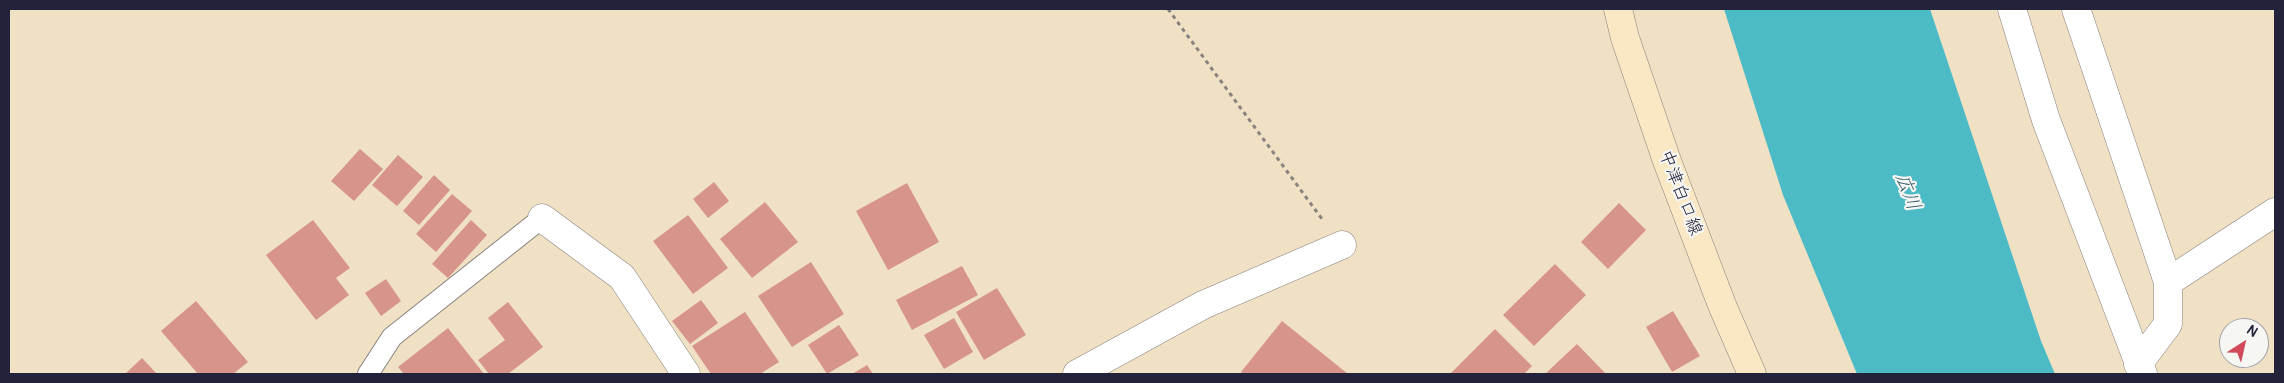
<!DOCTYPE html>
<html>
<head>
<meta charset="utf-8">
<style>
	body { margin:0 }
	#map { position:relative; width:2284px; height:383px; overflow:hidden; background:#f0e1c4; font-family:Pangolin,sans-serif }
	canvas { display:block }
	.frame { position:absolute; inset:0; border:10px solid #22223b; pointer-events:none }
	.north { position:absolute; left:2219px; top:318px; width:50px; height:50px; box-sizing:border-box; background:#f6f6f2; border:1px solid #a1a1a9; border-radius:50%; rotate:35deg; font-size:14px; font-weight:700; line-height:20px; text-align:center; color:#22223b }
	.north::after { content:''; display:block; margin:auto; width:18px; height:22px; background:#d1495b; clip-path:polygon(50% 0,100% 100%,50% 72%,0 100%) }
</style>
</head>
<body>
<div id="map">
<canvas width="2284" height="383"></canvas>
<div class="frame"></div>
<div class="north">N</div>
</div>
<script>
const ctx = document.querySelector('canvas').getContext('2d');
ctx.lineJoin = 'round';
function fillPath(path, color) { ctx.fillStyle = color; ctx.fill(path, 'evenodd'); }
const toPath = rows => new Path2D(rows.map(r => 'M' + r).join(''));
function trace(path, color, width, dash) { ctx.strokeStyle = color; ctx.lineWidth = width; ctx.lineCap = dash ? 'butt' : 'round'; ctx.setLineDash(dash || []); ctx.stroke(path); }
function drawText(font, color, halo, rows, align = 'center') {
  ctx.font = font + ' Pangolin,"Klee One",sans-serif'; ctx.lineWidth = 4.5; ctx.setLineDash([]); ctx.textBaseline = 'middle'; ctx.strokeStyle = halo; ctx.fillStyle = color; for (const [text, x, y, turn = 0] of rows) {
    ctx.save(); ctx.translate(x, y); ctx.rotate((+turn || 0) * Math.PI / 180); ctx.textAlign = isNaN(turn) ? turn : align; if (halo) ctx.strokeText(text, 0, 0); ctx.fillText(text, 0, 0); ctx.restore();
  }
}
fillPath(toPath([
	[1724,9,1930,9,2041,341,2055,374,1857,374,1783,195]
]), '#4dbbc6');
fillPath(toPath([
	[360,149,383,169,354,201,331,181],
	[398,155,423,177,397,206,372,185],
	[434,175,450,190,419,225,403,211],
	[714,182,729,201,708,218,693,199],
	[907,183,939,242,888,270,856,211],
	[452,194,472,211,436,252,416,234],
	[765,202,798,242,752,278,720,239],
	[1619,203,1646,230,1608,269,1581,242],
	[688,215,728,268,693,294,653,241],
	[313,220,350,268,336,278,349,295,316,320,266,255],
	[471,220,487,235,448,278,432,264],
	[811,262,844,314,792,347,758,296],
	[1555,264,1586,295,1534,346,1503,315],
	[962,266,978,295,912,330,896,300],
	[386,279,401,301,381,316,365,293],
	[997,288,1026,335,984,360,956,312],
	[701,300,718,323,690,344,672,321],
	[196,301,248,362,233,374,198,374,161,331],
	[508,302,543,347,508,374,489,374,478,360,505,340,488,318],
	[1673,311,1700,356,1672,372,1646,327],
	[745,312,779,362,760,374,711,374,692,346],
	[954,318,973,352,944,369,924,335],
	[1282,321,1348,374,1243,374,1241,372],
	[839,325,859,355,827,374,808,345],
	[448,328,484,374,404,374,398,367],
	[1495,329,1532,366,1524,374,1453,374,1451,373],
	[1577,344,1606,374,1545,374],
	[142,358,157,374,125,374],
	[867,365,873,374,852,374]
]), '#d7948b');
const lane = toPath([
	[368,374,392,337,542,218]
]);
const street = toPath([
	[2012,9,2046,120,2143,374],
	[2076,9,2168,282,2168,324,2138,364],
	[542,218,622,277,686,374],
	[2168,282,2275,212],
	[1077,374,1203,305,1342,245]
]);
const secondary = toPath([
	[1618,9,1625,38,1667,161,1722,305,1752,374]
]);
trace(lane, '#898280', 22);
trace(street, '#898280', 29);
trace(secondary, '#898280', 29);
trace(toPath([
	[1168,9,1322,219]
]), '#898280', 3, [4, 4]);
trace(lane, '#fff', 20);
trace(street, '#fff', 28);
trace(secondary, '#fae7c3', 28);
drawText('18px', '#22223b', '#f6f6f2', [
	["中津白口線",1680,193,69]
]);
drawText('italic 19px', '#31586c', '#f6f6f2', [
	["広川",1907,192,69]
]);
</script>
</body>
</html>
